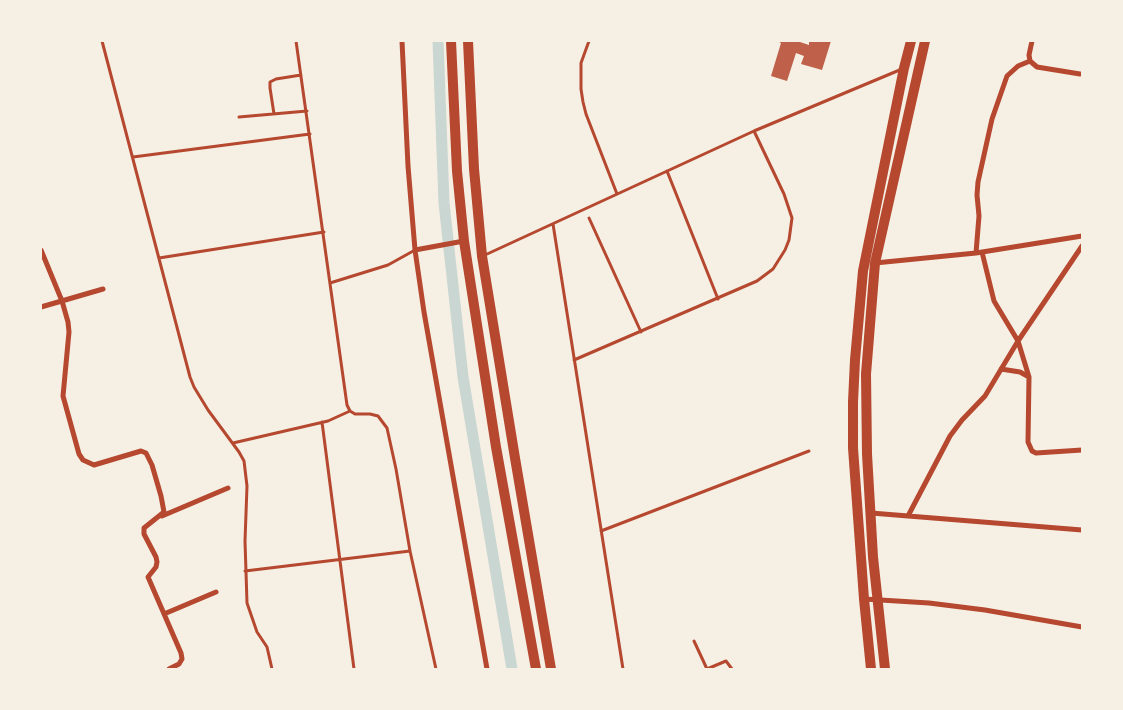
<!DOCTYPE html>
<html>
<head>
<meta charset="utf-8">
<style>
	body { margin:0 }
	#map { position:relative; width:1123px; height:710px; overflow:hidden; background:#f6efe4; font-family:"Golos Text",sans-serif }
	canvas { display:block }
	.frame { position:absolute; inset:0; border:42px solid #f6efe4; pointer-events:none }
</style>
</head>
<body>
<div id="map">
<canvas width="1123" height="710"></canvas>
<div class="frame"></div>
</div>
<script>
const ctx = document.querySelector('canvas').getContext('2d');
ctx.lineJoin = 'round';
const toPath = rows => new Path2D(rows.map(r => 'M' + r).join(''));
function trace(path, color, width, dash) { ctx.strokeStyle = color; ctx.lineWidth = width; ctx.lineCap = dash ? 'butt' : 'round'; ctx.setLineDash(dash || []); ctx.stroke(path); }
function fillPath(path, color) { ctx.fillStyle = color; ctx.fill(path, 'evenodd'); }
trace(toPath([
	[438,41,444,203,463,377,512,669]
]), '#c9d6d2', 11);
fillPath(toPath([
	[797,41,809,45,809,41,831,41,822,70,801,64,804,56,796,53,787,81,771,76,781,43,777,41]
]), '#bf614a');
trace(toPath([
	[102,41,190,377,194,387,208,410,239,452,244,461,247,486,245,541,247,603,257,632,267,647,272,669],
	[296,41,347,405,350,411,355,414,370,414,378,416,387,428,396,469,410,551,436,669],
	[589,41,581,63,581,89,583,102,586,114,617,194],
	[274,114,270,88,270,82,276,79,301,75],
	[239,117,307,111],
	[133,157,310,134],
	[667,171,718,299],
	[589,218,641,332],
	[553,224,623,669],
	[485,255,754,131,902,69],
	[159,258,324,232],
	[330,283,388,265,415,250],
	[574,360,757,281,773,269,785,250,789,240,792,218,784,194,754,131],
	[322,422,354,669],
	[233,443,328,421,350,411],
	[601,531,809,451],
	[245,571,410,551],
	[694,641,707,669],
	[707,669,726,661,732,669]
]), '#b5482f', 3);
trace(toPath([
	[402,41,408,166,415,250,424,312,487,669],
	[1032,41,1029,55,1030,61,1037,67,1080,74],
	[41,250,62,301,68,322,69,332,63,396,79,454,83,460,94,465,141,451,146,453,152,465,161,496,164,512,144,528,144,534,156,557,157,562,156,567,148,577,181,653,182,659,179,664,169,669],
	[415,250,464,241],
	[982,252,994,301,1018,341,1029,377],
	[976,253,979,216,977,195,978,182,992,119,1007,76,1018,66,1030,61],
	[875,263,976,253,1082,236],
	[41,307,103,289],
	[1001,369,1020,372,1029,377,1028,442,1032,451,1036,453,1082,450],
	[871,513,1082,530],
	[162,516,228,488],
	[908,516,950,436,962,420,985,396,1018,341,1082,246],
	[864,599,929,603,985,610,1082,627],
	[164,614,216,592]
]), '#b5482f', 5);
trace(toPath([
	[451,41,457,171,464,241,496,447,536,669],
	[468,41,474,169,482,256,515,458,551,669],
	[871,669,864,599,853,448,853,402,855,360,863,271,904,68,911,41],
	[885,669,873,557,867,454,866,374,875,263,925,41]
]), '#b5482f', 10);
</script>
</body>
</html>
